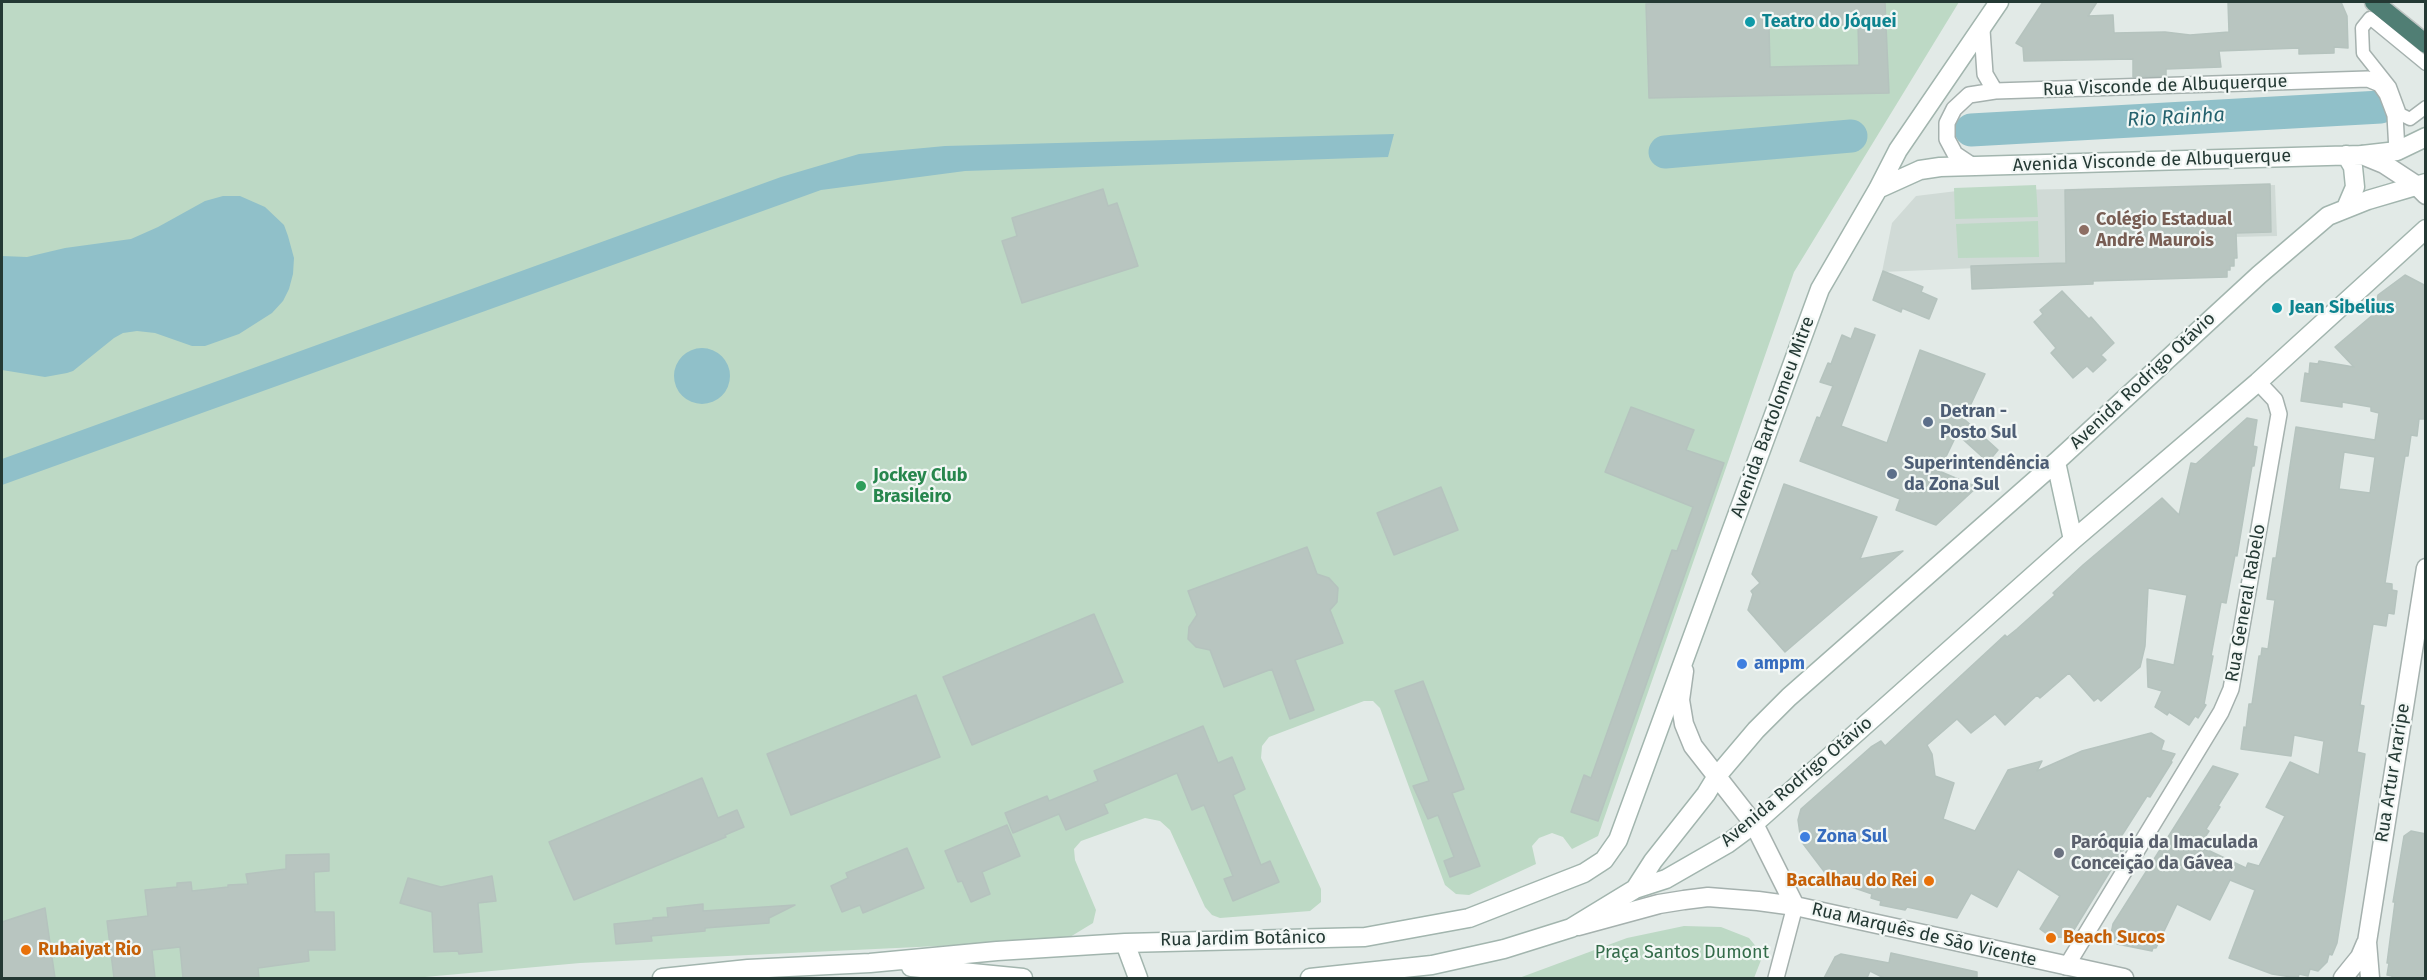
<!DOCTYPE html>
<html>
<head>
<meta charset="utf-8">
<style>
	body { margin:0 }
	#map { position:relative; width:2427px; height:980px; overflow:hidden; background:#e2eae7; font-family:"Fira Sans",sans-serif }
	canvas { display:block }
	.frame { position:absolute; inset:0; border:3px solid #243934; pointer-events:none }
</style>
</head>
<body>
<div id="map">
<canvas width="2427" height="980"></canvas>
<div class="frame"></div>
</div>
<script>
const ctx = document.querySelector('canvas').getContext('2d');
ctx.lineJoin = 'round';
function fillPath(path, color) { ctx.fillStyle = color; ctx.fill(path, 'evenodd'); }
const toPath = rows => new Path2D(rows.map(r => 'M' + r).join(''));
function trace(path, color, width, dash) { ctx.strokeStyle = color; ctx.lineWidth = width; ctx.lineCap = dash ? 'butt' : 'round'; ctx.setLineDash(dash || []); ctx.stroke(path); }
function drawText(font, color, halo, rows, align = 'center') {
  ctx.font = font + ' "Fira Sans",sans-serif'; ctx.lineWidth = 4.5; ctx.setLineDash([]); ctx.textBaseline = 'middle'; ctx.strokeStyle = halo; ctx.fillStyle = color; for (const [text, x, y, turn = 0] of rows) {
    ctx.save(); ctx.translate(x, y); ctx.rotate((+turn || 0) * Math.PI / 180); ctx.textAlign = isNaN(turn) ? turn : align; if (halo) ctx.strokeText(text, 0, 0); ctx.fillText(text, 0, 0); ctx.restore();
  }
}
fillPath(toPath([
	[2275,185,2277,236,2193,238,2190,259,1882,272,1892,223,1916,196,1957,191]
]), '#d0dad6');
fillPath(toPath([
	[2,2,1959,2,1794,272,1598,836,1572,849,1563,837,1552,833,1539,838,1532,846,1536,864,1469,895,1456,894,1445,885,1380,708,1373,701,1364,701,1269,737,1262,746,1261,758,1321,889,1321,902,1310,911,1220,918,1212,915,1205,907,1170,830,1160,821,1145,818,1081,841,1074,849,1075,860,1096,910,1093,923,1065,940,580,963,414,978,2,978],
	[2036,185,2038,217,1955,219,1954,188],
	[2038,221,2039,257,1958,258,1956,224],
	[1684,926,1721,927,1749,938,1763,955,1754,978,1519,978,1627,938]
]), '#bdd9c5');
fillPath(toPath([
	[1394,134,1388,157,965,171,821,190,2,485,2,459,781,177,859,154,945,146],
	[223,196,240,196,265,207,284,225,288,236,294,258,293,274,289,289,283,301,272,313,239,334,205,346,192,346,155,333,137,331,123,333,114,338,73,371,67,373,45,377,2,370,2,256,27,257,65,248,131,239,158,227,205,201],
	'674 376a28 28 0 1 1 56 0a28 28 0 1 1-56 0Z'
]), '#90c0c9');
trace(toPath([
	[1971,130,2381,107],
	[1665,152,1851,136]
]), '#90c0c9', 33);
const building = toPath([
	[1713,2,1885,2,1889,93,1649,98,1646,4,1713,2],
	[1858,24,1859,65,1770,67,1769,27,1858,24],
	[2043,2,2097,2,2088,16,2113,15,2114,33,2165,32,2190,35,2229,32,2228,2,2341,2,2347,16,2348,48,2334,47,2334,53,2299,54,2299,48,2219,51,2221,67,2166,69,2166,76,2133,77,2133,59,2024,61,2023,47,2016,43,2043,2],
	[2270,184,2271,232,2236,233,2237,258,2234,258,2234,266,2230,266,2230,270,2227,270,2227,277,2093,281,2093,284,1972,289,1971,266,2066,263,2065,190,2270,184],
	[1103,189,1108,206,1117,203,1138,266,1022,303,1002,241,1017,236,1012,218,1103,189],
	[1883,271,1923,287,1921,292,1937,299,1929,319,1902,308,1901,312,1873,300,1883,271],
	[2405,275,2426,286,2426,412,2424,419,2419,419,2417,436,2411,435,2408,456,2405,456,2385,583,2392,584,2392,590,2397,591,2394,614,2388,613,2386,626,2373,624,2360,705,2364,706,2357,752,2365,754,2345,892,2337,943,2332,955,2329,954,2327,962,2318,971,2310,969,2308,976,2299,974,2298,978,2272,974,2229,958,2255,890,2230,880,2210,920,2177,904,2156,948,2153,948,2152,951,2117,944,2118,941,2110,939,2113,924,2213,766,2238,774,2218,806,2220,807,2206,829,2209,831,2199,846,2246,868,2248,863,2259,866,2285,816,2266,807,2290,762,2319,775,2324,741,2294,735,2291,756,2241,749,2244,727,2246,728,2249,704,2252,704,2259,656,2261,656,2262,648,2268,649,2275,600,2267,599,2273,558,2276,558,2296,427,2375,440,2379,413,2371,411,2371,407,2342,402,2342,407,2301,401,2305,373,2309,374,2310,363,2318,364,2319,361,2354,367,2335,347,2375,313,2378,295,2405,275],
	[2344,452,2375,457,2370,493,2339,489,2344,452],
	[2062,291,2089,319,2091,317,2114,343,2101,355,2106,360,2093,372,2087,366,2073,378,2051,353,2056,348,2034,322,2043,314,2040,310,2062,291],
	[1855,328,1875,335,1841,426,1887,443,1920,350,1985,374,1964,419,1998,450,1988,462,1957,434,1939,471,1977,487,1936,525,1896,510,1900,499,1800,461,1817,417,1820,418,1833,386,1820,382,1828,363,1831,364,1842,335,1851,339,1855,328],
	[1631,407,1694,430,1686,450,1724,463,1598,821,1571,812,1584,775,1591,778,1672,550,1677,551,1693,507,1605,472,1631,407],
	[2247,418,2257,420,2253,446,2257,447,2254,466,2252,466,2237,556,2235,555,2226,603,2221,602,2211,656,2213,656,2204,704,2206,705,2198,718,2195,716,2189,725,2169,712,2167,715,2155,707,2162,691,2148,687,2147,659,2174,665,2187,595,2148,588,2145,646,2140,667,2101,701,2098,698,2094,701,2069,673,2040,698,2037,695,2005,725,1995,714,1971,733,1957,719,1927,745,1932,754,1935,776,1954,783,1943,819,1975,831,2008,770,2042,761,2037,771,2082,751,2151,733,2164,741,2161,750,2175,754,2171,761,2172,762,2150,797,2147,796,2117,843,2125,847,2069,938,2057,937,2055,940,2040,929,2060,896,2018,869,1997,907,1971,893,1957,918,1907,907,1905,910,1880,905,1881,901,1871,898,1872,894,1843,884,1847,876,1826,874,1801,841,1798,820,1801,809,1871,747,1881,741,1885,746,2005,635,2007,637,2017,629,2055,595,2053,593,2083,565,2162,498,2179,515,2191,463,2196,464,2247,418],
	[1784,484,1877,517,1860,559,1903,551,1785,652,1748,610,1753,594,1751,591,1760,583,1752,574,1784,484],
	[1441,487,1458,530,1394,555,1377,513,1441,487],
	[1307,547,1317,574,1329,578,1338,588,1337,602,1330,610,1343,643,1295,660,1314,710,1290,719,1272,669,1224,687,1210,650,1196,647,1188,639,1189,627,1197,615,1188,591,1307,547],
	[1094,614,1123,682,972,745,943,677,1094,614],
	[1423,681,1464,789,1452,793,1480,866,1450,877,1444,861,1454,857,1438,815,1428,819,1413,786,1429,781,1395,691,1423,681],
	[916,695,940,757,791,815,767,754,916,695],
	[1203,726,1218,763,1232,757,1245,789,1233,795,1261,865,1270,861,1279,882,1233,901,1224,879,1233,876,1204,805,1192,810,1177,773,1104,804,1108,813,1066,830,1059,814,1013,833,1005,813,1047,796,1049,801,1098,781,1094,771,1203,726],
	[702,778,718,818,737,810,744,827,725,835,726,837,574,900,549,842,702,778],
	[1007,825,1020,856,982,872,990,894,971,902,962,881,958,882,945,851,1007,825],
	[2411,831,2426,834,2426,978,2392,978,2392,976,2387,975,2389,963,2387,963,2395,902,2393,902,2404,836,2411,831],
	[907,848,924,888,863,913,860,905,842,912,831,886,848,878,846,873,907,848],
	[329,854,329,871,314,872,315,912,334,912,335,950,308,950,309,961,258,968,259,978,183,978,180,947,152,950,155,978,114,978,107,921,148,916,145,890,177,887,177,883,191,882,192,891,228,887,228,885,248,884,246,874,286,869,286,855,329,854],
	[492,876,496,901,478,903,482,952,459,954,458,951,434,952,432,912,400,903,408,878,441,887,492,876],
	[703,904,703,911,795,905,769,918,769,923,705,928,705,931,651,936,652,941,616,944,614,924,653,920,653,918,668,917,667,908,703,904],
	[45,908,55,978,2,978,2,922,45,908],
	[1891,953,1977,972,1977,978,1884,978,1870,971,1867,978,1824,978,1835,957,1841,954,1889,963,1891,953]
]);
fillPath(building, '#b8c5c0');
trace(building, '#b5c3be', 1.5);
const pedestrian = toPath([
	[2426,64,2370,18,2362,28,2363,53,2390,87,2400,114,2410,119,2426,107]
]);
const minor = toPath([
	[1982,30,1985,74,1995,91],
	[1973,166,1955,154,1947,139,1947,123,1954,109,1969,95,1995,91,2368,79,2380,84,2387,94,2395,115,2397,151],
	[2066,967,2221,712,2231,689,2279,414,2275,400,2258,382],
	[1776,978,1795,906]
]);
const tertiary = toPath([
	[2362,155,2384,164,2416,185,2426,195],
	[1684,671,1680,700,1684,724,1693,746,1754,824,1795,906],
	[1578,926,1659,904,1684,900,1708,897,1758,901,1795,906,2124,978],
	[2343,978,2360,957,2366,943],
	[2370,978,2367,942,2426,568]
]);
const secondary = toPath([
	[2346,155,2353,167,2355,187,2346,208],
	[1878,189,1920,170,1940,167,2362,155,2397,151,2426,137],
	[2056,462,2073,540],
	[1635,889,1653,861,1706,794,1717,776,1756,730,1789,697,2056,462,2259,275,2328,216,2368,200,2426,183],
	[1125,943,1138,978],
	[911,967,1023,978],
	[662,978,748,969,870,963,997,951,1125,943,1365,937,1469,918,1584,873,1604,860,1618,840,1820,289,1878,189,1898,150,1999,2],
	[1310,978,1432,965,1504,949,1571,928,1635,889,1666,879,1727,844,1754,824,2073,540,2258,382,2426,229]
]);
const trunk = toPath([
	[2374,2,2426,44]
]);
trace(pedestrian, '#a5b1ae', 15);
trace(minor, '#a5b1ae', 18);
trace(tertiary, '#a5b1ae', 21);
trace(secondary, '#a2b5ae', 21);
trace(trunk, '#bdc4c2', 21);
trace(pedestrian, '#fff', 12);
trace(minor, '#fff', 15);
trace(tertiary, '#fff', 18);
trace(secondary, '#fff', 18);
trace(trunk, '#507e74', 18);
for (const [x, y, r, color] of [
	[1750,22,6,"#0f9aa8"],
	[2084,230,6,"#8d6e63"],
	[2277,308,6,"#0f9aa8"],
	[1928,422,6,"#5c6f8a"],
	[1892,474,6,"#5c6f8a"],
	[861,486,6,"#2e9e5b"],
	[1742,664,6,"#3f7fe0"],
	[1805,837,6,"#3f7fe0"],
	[2059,853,6,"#6b7280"],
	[1929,881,6,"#e8710a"],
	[2051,938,6,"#e8710a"],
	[26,950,6,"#e8710a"]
]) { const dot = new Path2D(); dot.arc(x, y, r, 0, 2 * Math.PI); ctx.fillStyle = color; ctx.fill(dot); trace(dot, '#f2f7f5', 2); }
drawText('bold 18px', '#0d838f', '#f2f7f5', [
	["Teatro do Jóquei",1762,22],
	["Jean Sibelius",2289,308]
], 'left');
drawText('18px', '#243934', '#f2f7f5', [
	["Rua Visconde de Albuquerque",2165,86,-2],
	["Avenida Visconde de Albuquerque",2152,161,-2],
	["Avenida Rodrigo Otávio",2143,381,-43],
	["Avenida Bartolomeu Mitre",1773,417,-70],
	["Rua General Rabelo",2246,603,-80],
	["Rua Artur Araripe",2393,773,-81],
	["Avenida Rodrigo Otávio",1797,782,-40],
	["Rua Marquês de São Vicente",1924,935,13],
	["Rua Jardim Botânico",1243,939,-1]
]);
drawText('bold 18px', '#785e54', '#f2f7f5', [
	["Colégio Estadual",2096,220],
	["André Maurois",2096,241]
], 'left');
drawText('bold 18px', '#4e5e75', '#f2f7f5', [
	["Detran -",1940,412],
	["Posto Sul",1940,433],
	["Superintendência",1904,464],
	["da Zona Sul",1904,485]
], 'left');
drawText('bold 18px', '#27864d', '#f2f7f5', [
	["Jockey Club",873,476],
	["Brasileiro",873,497]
], 'left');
drawText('bold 18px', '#366cbe', '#f2f7f5', [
	["ampm",1754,664],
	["Zona Sul",1817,837]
], 'left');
drawText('bold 18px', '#5b616d', '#f2f7f5', [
	["Paróquia da Imaculada",2071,843],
	["Conceição da Gávea",2071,864]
], 'left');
drawText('bold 18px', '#c56008', '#f2f7f5', [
	["Bacalhau do Rei",1917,881,"right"],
	["Beach Sucos",2063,938],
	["Rubaiyat Rio",38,950]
], 'left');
drawText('18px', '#336b49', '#f2f7f5', [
	["Praça Santos Dumont",1682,953]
]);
drawText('italic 20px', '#25626e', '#f2f7f5', [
	["Rio Rainha",2176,118,-3]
]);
</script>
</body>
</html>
